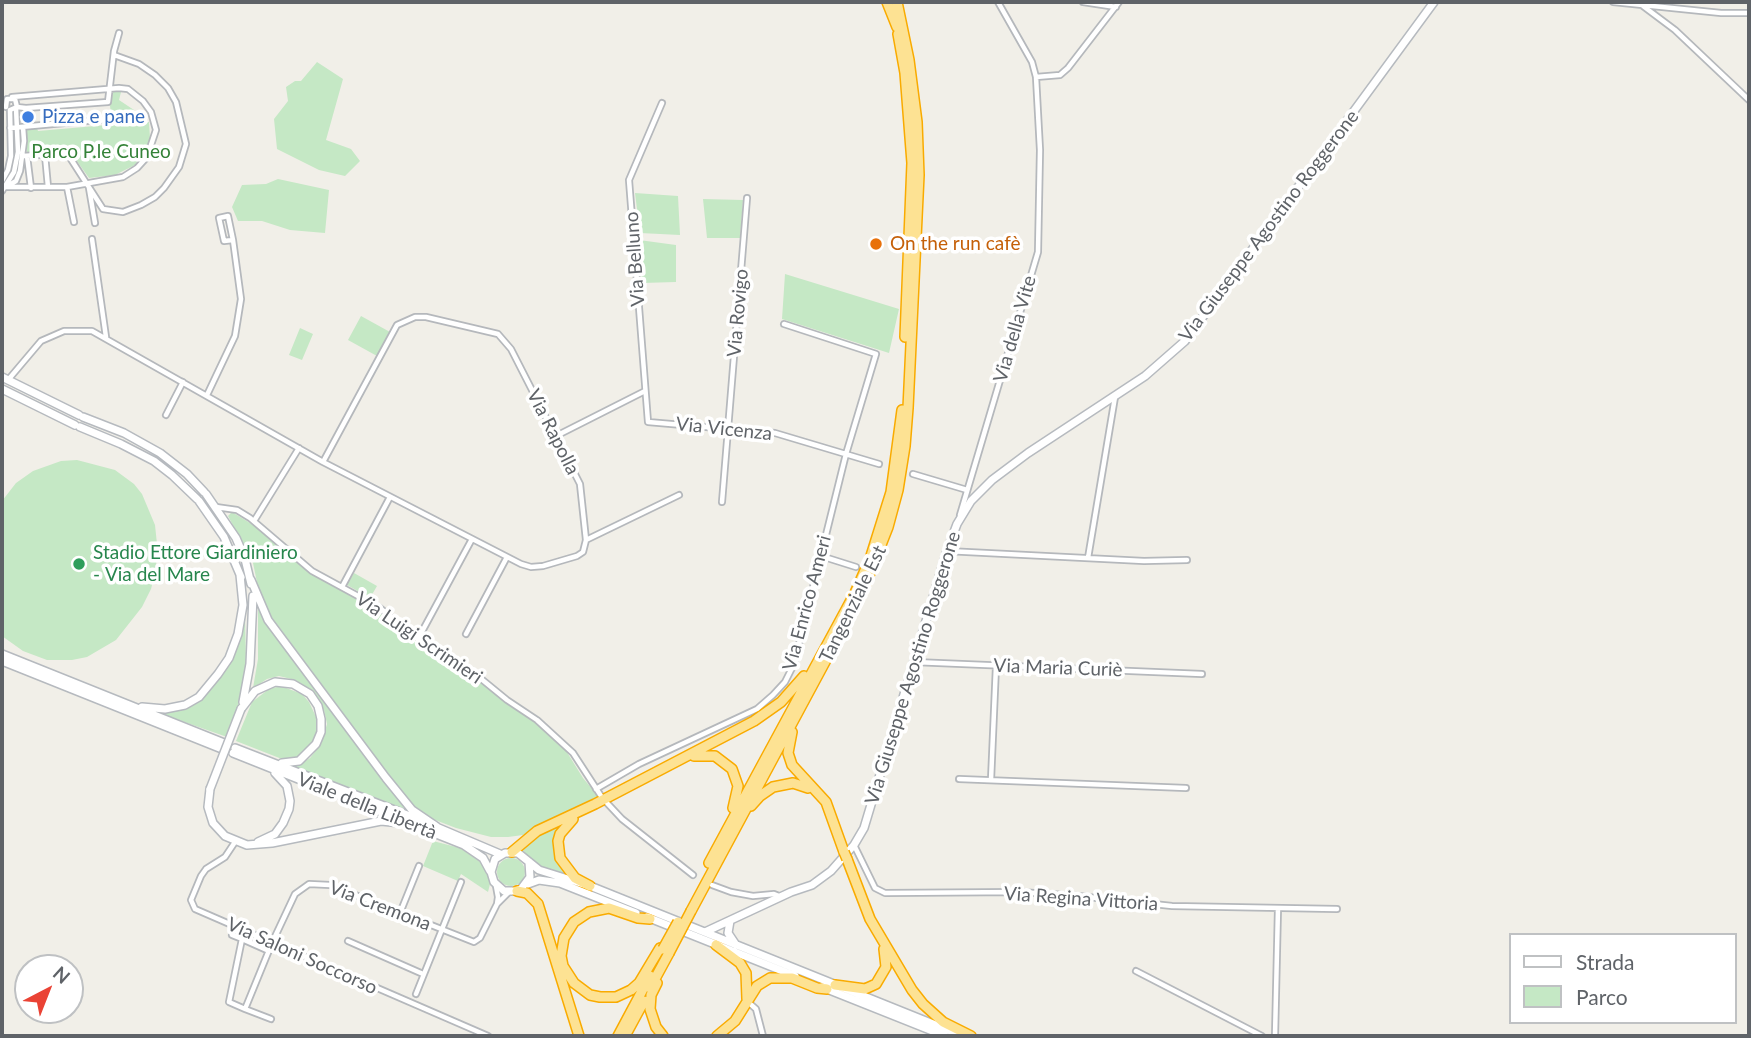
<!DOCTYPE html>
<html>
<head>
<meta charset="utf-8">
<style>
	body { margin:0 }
	#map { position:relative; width:1751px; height:1038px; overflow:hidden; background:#f1efe8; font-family:Lato,sans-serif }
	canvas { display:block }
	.frame { position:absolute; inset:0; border:4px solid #5f6368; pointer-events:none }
	.legend { position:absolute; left:1509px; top:933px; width:228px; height:91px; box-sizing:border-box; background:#fff; border:2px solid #bfc1c3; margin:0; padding:9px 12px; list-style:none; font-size:21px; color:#5f6368 }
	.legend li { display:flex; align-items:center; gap:14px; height:35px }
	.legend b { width:35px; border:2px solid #bfc1c3 }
	.north { position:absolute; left:14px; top:954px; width:70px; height:70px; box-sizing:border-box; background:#fff; border:2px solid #bfc1c3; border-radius:50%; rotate:42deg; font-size:19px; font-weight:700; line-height:28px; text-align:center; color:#5f6368 }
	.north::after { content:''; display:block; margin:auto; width:24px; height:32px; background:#ea4335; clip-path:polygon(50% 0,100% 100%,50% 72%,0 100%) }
</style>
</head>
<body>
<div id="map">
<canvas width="1751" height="1038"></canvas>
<div class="frame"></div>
<ul class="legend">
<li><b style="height:9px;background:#fff"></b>Strada</li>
<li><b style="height:19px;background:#c5e8c5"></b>Parco</li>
</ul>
<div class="north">N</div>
</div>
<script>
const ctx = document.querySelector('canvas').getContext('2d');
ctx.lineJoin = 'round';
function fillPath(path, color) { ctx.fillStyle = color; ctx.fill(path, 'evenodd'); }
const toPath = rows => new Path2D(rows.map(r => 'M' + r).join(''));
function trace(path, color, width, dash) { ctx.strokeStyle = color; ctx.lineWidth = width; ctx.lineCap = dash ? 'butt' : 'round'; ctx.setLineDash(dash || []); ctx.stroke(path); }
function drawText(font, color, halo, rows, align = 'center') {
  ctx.font = font + ' Lato,sans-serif'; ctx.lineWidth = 7; ctx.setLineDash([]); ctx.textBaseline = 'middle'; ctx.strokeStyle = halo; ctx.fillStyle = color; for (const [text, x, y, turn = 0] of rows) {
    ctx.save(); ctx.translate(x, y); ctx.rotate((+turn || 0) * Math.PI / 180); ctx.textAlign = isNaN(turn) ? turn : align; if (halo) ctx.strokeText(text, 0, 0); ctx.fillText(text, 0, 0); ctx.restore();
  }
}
fillPath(toPath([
	[317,62,343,79,326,140,351,149,360,161,345,176,319,170,277,149,274,119,288,101,286,87,295,81,301,81],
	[113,92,121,92,119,100,134,110,142,122,149,122,150,138,147,148,135,165,115,175,89,178,69,150,27,153,26,129,28,128,37,128,38,131,107,125,107,121,112,121,110,106],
	[278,179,329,190,325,233,290,230,262,221,238,221,232,207,242,185,266,184],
	[635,193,678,196,680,235,640,233],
	[703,199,743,200,740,238,707,238],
	[639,240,676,245,676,282,642,283],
	[785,274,899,309,889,353,782,319],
	[361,316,390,332,377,356,348,340],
	[300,328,313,334,302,360,289,355],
	[77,460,115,470,134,484,142,494,155,525,157,544,156,569,151,589,142,607,116,640,87,657,72,660,47,660,23,651,2,636,2,501,16,483,33,471,61,461],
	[232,512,268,534,306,570,385,614,429,651,479,680,554,736,565,749,583,778,598,796,523,835,508,837,491,837,456,828,430,818,413,807,267,611,259,592,253,563,228,516],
	[354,573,377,586,370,598,347,585],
	[258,608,262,617,333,713,413,813,292,766,302,763,310,758,321,744,327,724,324,710,309,689,295,680,279,676,267,679,253,688,258,659],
	[245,615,246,660,242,694,227,737,156,712,183,710,202,699,222,674,237,648],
	[281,686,302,694,309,702,317,719,317,732,309,749,294,760,287,761,236,741,252,702,269,689],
	[565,821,557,834,568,876,536,866,522,849,532,839],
	[433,841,460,848,485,865,490,884,488,892,461,874,458,881,423,866],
	'497 872a14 14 0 1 1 28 0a14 14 0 1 1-28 0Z'
]), '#c5e8c5');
const street = toPath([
	[1083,2,1116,7],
	[1613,2,1721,13,1749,13],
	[1643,6,1675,30,1749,100],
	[1036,77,1060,75,1068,68,1119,2],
	[662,103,629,180,648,422,775,433,879,464],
	[6,107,7,99,15,99,17,107,10,110],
	[17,107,26,108,108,102,114,51,119,33],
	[10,128,108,119],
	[45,155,48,187],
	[23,156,67,153,103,209,123,212,141,205,155,197,164,188,179,167,186,144,176,102,168,88,155,75,139,64,114,55],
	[27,156,31,188],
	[2,181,8,170,11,156,10,110],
	[6,187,67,187,123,177,137,168,147,157,156,130,151,112,143,101,128,89,119,88,12,97],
	[6,187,16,181,20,171,24,141,23,127],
	[67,187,74,222],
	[89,188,95,223],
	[2,191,14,172,18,152,16,108],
	[92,239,106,337],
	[8,380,41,341,64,331,92,331,323,462,521,564,531,567,543,566,577,556,583,552,586,540,580,484,511,349,498,334,426,317,415,317,397,325,323,462],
	[207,395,235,336,241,299,233,240,228,216,219,218,224,241,233,240],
	[166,415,183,382],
	[556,436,645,391],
	[913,474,967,490],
	[722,502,747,198],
	[216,507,237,510,250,518,312,571,380,608,418,639,474,673,507,700,537,720,573,753,601,796],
	[960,515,1038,252,1040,150,1036,77,1032,62,998,2],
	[254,521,299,448],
	[586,540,679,495],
	[947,551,1144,561,1187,560],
	[821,556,856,567],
	[1088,558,1115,397],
	[342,587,390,497],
	[466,634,507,557],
	[418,639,472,539],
	[914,662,1202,674],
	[959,779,1186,788],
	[991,780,996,666],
	[596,789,639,764,757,709,773,695,785,682,794,664,846,454,876,354,784,324],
	[607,803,622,819,693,875],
	[235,842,225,857,206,869,201,876,191,900,195,909,488,1036],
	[854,845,875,888,885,893,1020,892,1078,896,1172,906,1337,909],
	[712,885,731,892,753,896,774,894,779,896],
	[496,886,498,897,497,904,508,893],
	[400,913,419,866],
	[232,935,242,939],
	[348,941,423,974],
	[269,951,242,939,229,1002,245,1009,272,943,295,894,309,884,330,885,474,942,480,938,497,904],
	[1136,971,1262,1036],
	[416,994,461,882],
	[748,1002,756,1009,763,1036],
	[245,1009,271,1019],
	[1275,1036,1278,908]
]);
const secondary = toPath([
	[2,377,79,415],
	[2,389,75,425],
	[83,417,124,433,160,453,187,474,204,492],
	[80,427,121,444,154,461,172,475,197,499],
	[206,494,236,538,245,559,251,584],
	[199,501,224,537,241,577],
	[251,580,268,620,386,778,412,810,437,827],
	[2,654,224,743],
	[2,661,222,749],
	[243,702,250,664,253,596],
	[142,707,165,709,185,705,199,697,218,674,229,658,238,634,243,605,240,575],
	[241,709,255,691,275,682,293,684,310,694,318,706,321,719,321,732,316,744,299,761,282,763],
	[235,748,420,820],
	[233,753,464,845,483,858,490,871],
	[210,789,208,807,213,823,225,836,247,845,272,843,381,821,401,823],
	[434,826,500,854],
	[258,842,275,834,283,823,289,809,290,801,287,786,275,773],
	[529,862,530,877,521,889,515,891,504,891,494,882,491,872,495,859,505,853,518,853,539,870,590,886,963,1036],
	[528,884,539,880,560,883,636,913],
	[647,917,795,976],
	[730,921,728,933,736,945],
	[705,932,791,892,812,885,831,871,854,845,864,828,947,551,957,524,971,501,992,480,1028,453,1145,376,1185,341,1434,2],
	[822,987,945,1036]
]);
const highway = toPath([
	[887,2,897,27],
	[898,34,905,73,912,163,905,337],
	[792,732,788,753,792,765,826,802,844,852],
	[694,756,715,756,732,769,738,786,733,808],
	[751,806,760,796,773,787,793,783,808,788],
	[573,819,560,834,558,841,560,858,575,878,590,886],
	[512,852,537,831,595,804,754,721,781,702,804,676],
	[847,859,870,919,912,990,923,1004,943,1022,971,1036],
	[709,863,855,593,870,559,891,492,902,410],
	[517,891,527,893,538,904,579,1036],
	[691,911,862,593,888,527,898,490,905,446,908,408,919,175,917,122,909,60,897,2],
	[650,919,638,918,609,908,589,912,574,922,564,938,561,956,563,966,574,983,590,995,600,997,616,997,631,990,639,983,660,948],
	[716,945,740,963,746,973,747,999],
	[657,983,651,995,650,1009,656,1027,663,1036],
	[835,985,865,989,876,984,886,967,884,949],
	[650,988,669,953],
	[618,1036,650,976],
	[625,1036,644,1001],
	[717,1036,735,1021,757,986,770,978,792,978,817,988,827,989]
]);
trace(street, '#b5b8bc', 8);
trace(secondary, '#b6babf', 10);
trace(highway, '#f9ab00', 12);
trace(street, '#fff', 4.5);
trace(secondary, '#fff', 7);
trace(highway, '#fde293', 9);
const secondaryBridge = toPath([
	[210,789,241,709]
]);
const highwayBridge = toPath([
	[844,852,847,859],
	[663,949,678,922],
	[669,953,691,911]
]);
trace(secondaryBridge, '#b6babf', 10, []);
trace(highwayBridge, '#f9ab00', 12, []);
trace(secondaryBridge, '#fff', 7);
trace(highwayBridge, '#fde293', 9);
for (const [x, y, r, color] of [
	[28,117,7,"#3f7fe0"],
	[876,244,7,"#e8710a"],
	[79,564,7,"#2e9e5b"]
]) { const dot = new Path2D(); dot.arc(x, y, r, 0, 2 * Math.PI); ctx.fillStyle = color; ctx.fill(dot); trace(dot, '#fff', 2.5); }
drawText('19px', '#366cbe', '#fff', [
	["Pizza e pane",42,117]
], 'left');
drawText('19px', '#348238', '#fff', [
	["Parco P.le Cuneo",101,152]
]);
drawText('19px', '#5f6368', '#fff', [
	["Via Giuseppe Agostino Roggerone",1269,226,-53],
	["Via Belluno",635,259,-94],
	["Via Rovigo",738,313,-85],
	["Via della Vite",1015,329,-74],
	["Via Vicenza",724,429,6],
	["Via Rapolla",553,432,63],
	["Via Enrico Ameri",807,603,-75],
	["Tangenziale Est",853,604,-64],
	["Via Luigi Scrimieri",419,638,34],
	["Via Giuseppe Agostino Roggerone",913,668,-73],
	["Via Maria Curiè",1058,668,2],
	["Viale della Libertà",367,806,22],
	["Via Regina Vittoria",1081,899,4],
	["Via Cremona",380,906,21],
	["Via Saloni Soccorso",302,956,24]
]);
drawText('19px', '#c56008', '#fff', [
	["On the run cafè",890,244]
], 'left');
drawText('19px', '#27864d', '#fff', [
	["Stadio Ettore Giardiniero",93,553],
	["- Via del Mare",93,575]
], 'left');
</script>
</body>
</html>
